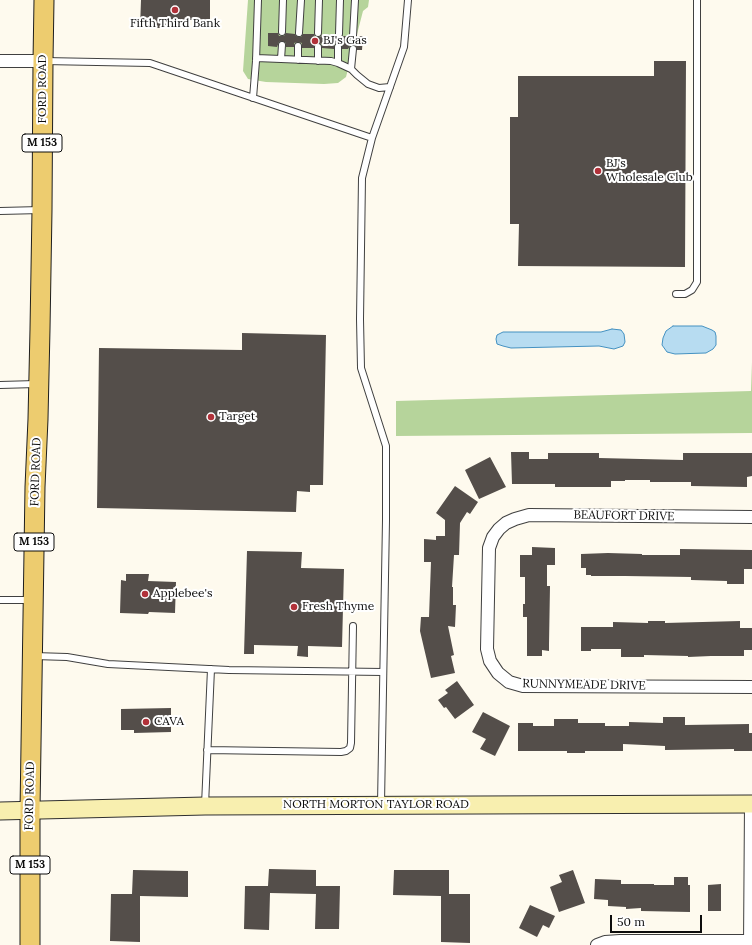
<!DOCTYPE html>
<html>
<head>
<meta charset="utf-8">
<style>
	body { margin:0 }
	#map { position:relative; width:752px; height:945px; overflow:hidden; background:#fefaee; font-family:Lora,serif }
	canvas { display:block }
	.scale { position:absolute; left:610px; top:915px; width:92px; height:18px; box-sizing:border-box; border:2px solid #0d0d0d; border-top:0; padding-left:5px; font-size:12px; line-height:14px; white-space:nowrap; color:#0d0d0d; -webkit-text-stroke:3px #fff; paint-order:stroke }
</style>
</head>
<body>
<div id="map">
<canvas width="752" height="945"></canvas>
<div class="scale">50 m</div>
</div>
<script>
const ctx = document.querySelector('canvas').getContext('2d');
ctx.lineJoin = 'round';
function fillPath(path, color) { ctx.fillStyle = color; ctx.fill(path, 'evenodd'); }
const toPath = rows => new Path2D(rows.map(r => 'M' + r).join(''));
function trace(path, color, width, dash) { ctx.strokeStyle = color; ctx.lineWidth = width; ctx.lineCap = dash ? 'butt' : 'round'; ctx.setLineDash(dash || []); ctx.stroke(path); }
function drawText(font, color, halo, rows, align = 'center') {
  ctx.font = font + ' Lora,serif'; ctx.lineWidth = 4; ctx.setLineDash([]); ctx.textBaseline = 'middle'; ctx.strokeStyle = halo; ctx.fillStyle = color; for (const [text, x, y, turn = 0] of rows) {
    ctx.save(); ctx.translate(x, y); ctx.rotate((+turn || 0) * Math.PI / 180); ctx.textAlign = isNaN(turn) ? turn : align; if (halo) ctx.strokeText(text, 0, 0); ctx.fillText(text, 0, 0); ctx.restore();
  }
}
fillPath(toPath([
	[248,0,369,0,368,7,363,11,346,77,338,83,324,84,266,82,248,79,243,71],
	[752,362,752,433,396,436,396,401,751,391]
]), '#b6d49b');
const water = toPath([
	[673,326,702,326,712,330,715,332,716,336,716,345,713,349,706,353,675,354,667,352,662,345,663,338,666,331,673,326],
	[612,329,621,330,624,334,625,342,623,346,614,349,599,346,511,348,503,346,497,344,496,339,497,335,503,332,601,332,612,329]
]);
fillPath(water, '#b7dcf1');
trace(water, '#4491c1', 1);
fillPath(toPath([
	[141,0,210,0,210,20,173,20,173,28,140,28],
	[268,33,278,33,279,36,284,36,286,33,295,34,296,36,299,37,301,37,303,34,314,34,315,37,320,37,322,35,335,35,336,38,341,38,343,36,349,36,350,40,353,40,357,39,358,36,363,36,362,50,357,50,356,46,353,45,350,46,348,49,342,49,342,44,338,43,334,44,334,49,322,48,322,44,318,43,314,44,314,48,302,48,302,43,298,42,294,43,294,47,286,47,286,43,282,41,279,42,277,47,268,46],
	[654,61,686,61,685,267,518,266,519,224,510,224,510,117,518,117,518,76,654,76],
	[242,333,326,335,323,485,310,485,310,492,297,491,296,512,97,508,99,348,242,350],
	[511,452,529,452,529,459,548,459,548,453,599,453,599,458,683,460,683,453,752,453,752,476,747,477,747,487,691,486,691,482,650,482,650,480,625,480,625,481,611,481,611,487,555,487,555,484,512,484],
	[490,457,506,487,479,499,465,470],
	[455,486,478,502,470,514,467,512,460,523,459,555,454,555,452,587,453,587,453,605,456,605,455,627,448,626,454,655,451,656,455,673,431,678,420,631,421,617,429,617,431,562,424,562,424,539,436,540,436,536,445,536,445,520,436,513],
	[532,547,555,548,555,565,547,565,547,586,550,586,549,644,549,651,542,650,542,656,527,656,527,617,523,617,523,604,525,604,525,577,520,577,520,555,532,555],
	[680,549,752,550,752,569,744,569,744,584,727,584,727,581,691,580,691,577,625,576,591,576,591,575,586,575,586,568,581,568,581,554,608,553,642,554,642,555,680,555],
	[247,551,302,552,301,568,344,569,342,647,308,646,308,657,297,656,298,646,254,645,254,654,244,654],
	[126,574,149,574,148,581,176,582,175,613,149,612,148,614,120,613,121,580,126,581],
	[648,621,665,621,665,623,740,621,740,628,752,628,752,650,744,650,744,656,711,656,688,657,688,656,644,655,644,657,621,657,621,649,591,649,591,651,581,651,581,627,613,627,613,622,648,623],
	[457,681,474,705,455,719,446,707,444,708,438,700,448,693,445,690],
	[171,708,171,732,134,733,134,730,121,730,121,709],
	[483,712,510,726,495,756,480,749,486,739,472,732],
	[663,717,685,717,685,725,749,724,749,733,752,733,752,751,734,751,734,749,665,750,665,746,623,744,623,751,585,751,585,753,567,753,567,751,518,751,518,723,533,723,533,726,554,726,554,719,578,719,578,723,605,723,605,726,629,726,629,722,663,723],
	[269,869,316,870,316,886,340,886,339,929,315,929,316,894,270,893,269,930,244,929,245,886,268,886],
	[133,870,188,871,188,897,140,896,140,942,110,941,111,894,132,894],
	[394,870,449,870,449,894,470,894,470,943,441,942,441,896,393,895],
	[573,870,585,903,559,912,550,887,562,882,559,875],
	[674,877,688,877,688,885,690,885,690,912,641,911,641,908,626,909,626,907,608,906,608,900,594,899,595,879,621,880,621,884,654,884,654,885,674,885],
	[721,884,721,911,708,911,708,885],
	[530,905,555,916,549,928,543,925,537,937,519,928]
]), '#544e4a');
const lane = toPath([
	[282,32,283,0],
	[299,33,301,0],
	[318,33,319,0],
	[339,34,340,0],
	[353,36,355,0],
	[256,58,331,61,338,63,351,69,357,75,368,84,379,88,390,87],
	[281,59,282,45],
	[298,60,298,46],
	[44,61,150,63,372,138,362,178,360,319,361,368,386,446,386,520,381,804],
	[318,61,318,47],
	[338,63,338,47],
	[351,69,353,49],
	[253,98,256,61,258,0],
	[372,138,404,47,408,0],
	[0,211,41,210],
	[676,294,685,294,692,290,697,282,697,0],
	[0,385,36,384],
	[0,600,31,600],
	[34,656,67,657,108,664,229,670,383,672],
	[207,750,341,752,346,751,350,748,351,743,353,626],
	[205,805,211,669]
]);
const street = toPath([
	[0,61,43,61],
	[752,517,529,515,515,519,506,523,499,529,493,537,489,548,487,649,490,661,498,673,509,682,523,686,752,687],
	[597,945,605,942,620,941,752,941],
	[750,945,751,804]
]);
const secondary = toPath([
	[0,811,205,806,752,804]
]);
const primary = toPath([
	[30,945,30,810,35,487,38,419,40,329,42,210,43,61,44,0]
]);
trace(lane, '#404040', 8);
trace(street, '#404040', 14);
trace(secondary, '#2f2f2f', 19);
trace(primary, '#1e1e1e', 21);
trace(lane, '#fff', 6);
trace(street, '#fff', 12);
trace(secondary, '#f8efaf', 17);
trace(primary, '#edcc6f', 19);
for (const [x, y, r, color] of [
	[175,10,4,"#b13139"],
	[315,41,4,"#b13139"],
	[598,171,4,"#b13139"],
	[211,417,4,"#b13139"],
	[145,594,4,"#b13139"],
	[294,607,4,"#b13139"],
	[146,722,4,"#b13139"]
]) { const dot = new Path2D(); dot.arc(x, y, r, 0, 2 * Math.PI); ctx.fillStyle = color; ctx.fill(dot); trace(dot, '#fff', 1.5); }
for (const [x, y, w] of [
	[42,143,40],
	[34,542,40],
	[30,865,40]
]) { const box = new Path2D(); box.roundRect(x - w / 2, y - 9, w, 18, 3); ctx.fillStyle = '#fff'; ctx.fill(box); trace(box, '#0d0d0d', 1); }
drawText('bold 11px', '#0d0d0d', null, [
	["M 153",42,143],
	["M 153",34,542],
	["M 153",30,865]
]);
drawText('12px', '#0d0d0d', '#fff', [
	["Fifth Third Bank",175,24,"center"],
	["BJ's Gas",323,41],
	["BJ's",606,164],
	["Wholesale Club",606,178],
	["Target",219,417],
	["Applebee's",153,594],
	["Fresh Thyme",302,607],
	["CAVA",154,722]
], 'left');
drawText('12px', '#0d0d0d', '#fff', [
	["FORD ROAD",43,89,-90],
	["FORD ROAD",36,472,-88],
	["BEAUFORT DRIVE",624,516,1],
	["RUNNYMEADE DRIVE",584,685,1],
	["FORD ROAD",30,796,-89],
	["NORTH MORTON TAYLOR ROAD",376,805]
]);
</script>
</body>
</html>
